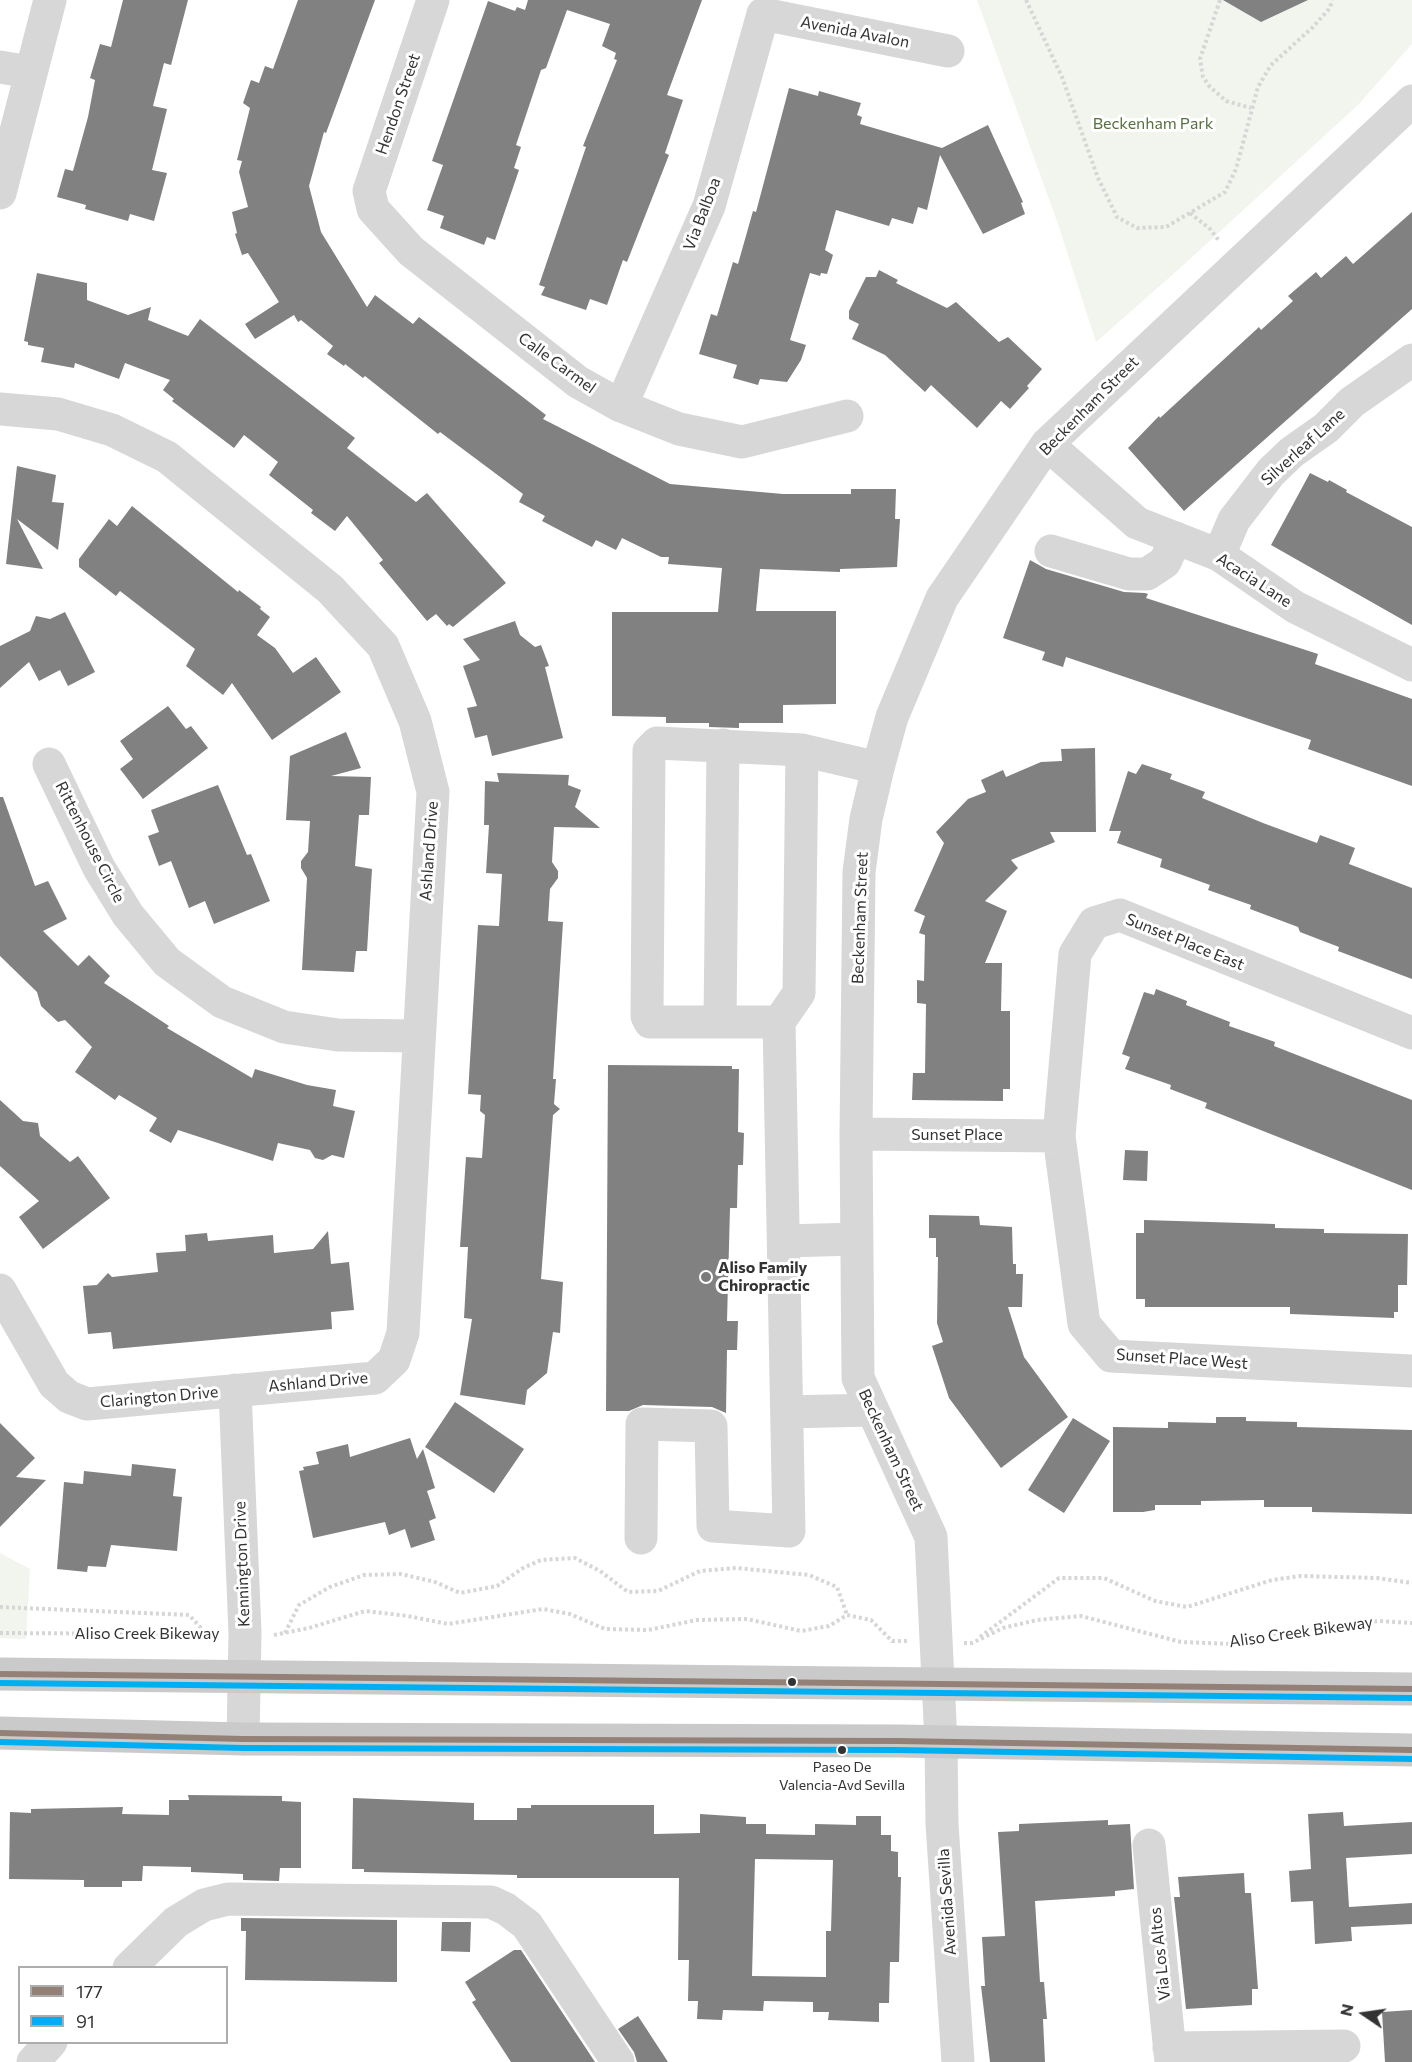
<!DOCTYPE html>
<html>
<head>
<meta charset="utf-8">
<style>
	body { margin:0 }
	#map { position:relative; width:1412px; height:2062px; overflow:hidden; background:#fff; font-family:Commissioner,sans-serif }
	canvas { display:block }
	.legend { position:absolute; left:18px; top:1966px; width:210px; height:78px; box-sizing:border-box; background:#fff; border:2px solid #adadad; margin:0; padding:8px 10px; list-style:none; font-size:18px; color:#333 }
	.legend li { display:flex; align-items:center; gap:12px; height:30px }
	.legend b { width:30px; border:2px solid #adadad }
	.north { position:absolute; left:1334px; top:1984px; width:60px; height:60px; -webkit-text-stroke:4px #fff; paint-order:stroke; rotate:283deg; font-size:16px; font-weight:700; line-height:24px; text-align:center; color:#333 }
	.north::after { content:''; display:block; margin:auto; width:21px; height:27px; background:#333; clip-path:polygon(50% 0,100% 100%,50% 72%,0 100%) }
</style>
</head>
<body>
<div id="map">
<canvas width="1412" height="2062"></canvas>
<ul class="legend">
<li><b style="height:8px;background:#938177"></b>177</li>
<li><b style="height:8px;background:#00aff2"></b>91</li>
</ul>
<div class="north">N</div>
</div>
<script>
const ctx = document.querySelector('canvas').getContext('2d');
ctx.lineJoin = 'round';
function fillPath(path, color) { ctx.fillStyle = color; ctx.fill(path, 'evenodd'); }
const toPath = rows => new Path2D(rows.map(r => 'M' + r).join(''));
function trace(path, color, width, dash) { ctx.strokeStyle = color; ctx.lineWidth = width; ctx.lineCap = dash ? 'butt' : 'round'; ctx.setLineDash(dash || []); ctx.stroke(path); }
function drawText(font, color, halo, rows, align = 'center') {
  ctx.font = font + ' Commissioner,sans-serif'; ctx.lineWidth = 6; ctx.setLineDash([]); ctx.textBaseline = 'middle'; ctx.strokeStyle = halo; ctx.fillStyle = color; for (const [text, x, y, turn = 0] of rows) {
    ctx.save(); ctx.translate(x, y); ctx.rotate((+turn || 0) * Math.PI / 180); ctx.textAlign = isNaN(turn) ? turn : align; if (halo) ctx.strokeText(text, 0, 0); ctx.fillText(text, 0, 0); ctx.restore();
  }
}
fillPath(toPath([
	[977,0,1412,0,1412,44,1358,105,1179,269,1096,342,1058,224],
	[0,1553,30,1569,26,1639,0,1638]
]), '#f1f5ed');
fillPath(toPath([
	[123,0,188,0,171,65,164,63,153,106,167,109,152,170,167,173,154,221,130,214,128,221,85,209,86,205,57,197,65,169,73,171,88,117,95,80,90,78,100,44,111,47],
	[298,0,375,0,326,133,324,132,309,186,321,232,367,307,375,295,413,324,419,317,546,415,543,419,670,484,783,494,851,494,851,489,896,489,895,519,900,519,897,567,840,569,840,572,760,569,756,611,836,611,836,704,783,705,783,723,739,723,739,728,709,727,709,723,666,723,666,717,612,716,612,612,718,612,722,568,668,564,669,557,661,557,622,538,616,550,596,540,592,547,542,521,545,516,519,502,523,494,440,432,438,434,365,376,363,378,345,364,344,366,327,354,333,346,301,320,298,322,294,315,255,339,245,324,279,302,248,253,242,255,235,234,237,233,232,212,248,207,239,172,242,161,237,160,250,108,243,103,251,80,259,83,265,66,273,69],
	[528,0,702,0,667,95,683,100,665,153,669,155,627,262,623,260,607,305,590,299,586,310,541,295,545,287,539,285,586,147,583,146,617,60,614,59,616,53,602,46,610,24,567,10,546,68,541,70,516,145,521,147,514,168,519,170,495,240,487,237,484,245,440,228,444,216,427,210,443,165,432,161,488,1,515,11,517,7,525,10],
	[1223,0,1308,0,1261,22],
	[789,88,818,96,819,91,861,103,857,115,862,117,860,124,942,148,988,125,1023,202,1021,203,1025,214,983,234,940,155,927,210,918,207,913,224,892,218,889,226,836,210,825,250,833,255,827,274,821,273,820,276,810,273,790,340,806,345,801,360,787,382,760,379,758,385,733,378,737,365,699,354,711,314,717,316,733,262,738,264,753,211,756,212],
	[1412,212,1412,309,1184,511,1128,448,1159,416,1160,418,1259,327,1261,330,1293,301,1288,296,1316,272,1321,278,1346,256,1353,264],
	[879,270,898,280,896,283,947,308,956,302,999,342,1008,337,1042,369,1027,386,1029,388,1010,409,1001,401,977,428,931,385,925,392,885,355,852,339,859,324,849,319,849,311,866,277,876,277],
	[37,273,87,283,87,300,128,315,151,307,148,320,188,336,200,319,355,438,347,448,416,502,427,493,506,583,453,627,449,624,447,626,436,614,427,621,379,563,383,560,347,516,335,531,311,513,313,510,269,475,278,462,244,435,234,448,172,401,174,399,163,390,170,380,125,363,119,379,75,363,74,368,41,362,44,348,28,345,28,342,24,341],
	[17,466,56,475,52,502,64,503,58,550,17,519,43,569,6,564],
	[1310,473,1328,482,1329,480,1347,490,1346,492,1412,527,1412,625,1271,545],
	[132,506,238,592,239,590,261,607,260,609,270,617,257,635,275,648,293,673,316,657,341,692,272,740,232,683,223,695,186,666,195,649,120,591,116,596,79,567,79,559,109,519,117,526],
	[1030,560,1046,569,1124,592,1145,593,1148,594,1146,598,1318,654,1315,664,1412,699,1412,786,1308,749,1311,740,1066,657,1063,667,1042,660,1045,652,1003,638],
	[65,612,95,672,68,686,60,670,39,681,29,662,0,688,0,646,30,631,36,616,50,619],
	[515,621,520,635,535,647,541,645,549,666,545,667,563,738,492,756,487,735,475,738,467,708,477,706,463,666,480,660,463,639],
	[168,706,186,729,191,726,208,748,143,799,120,769,133,759,120,741],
	[346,732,361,768,331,776,371,777,369,815,359,815,355,866,372,869,367,951,356,951,354,972,302,970,307,878,301,868,301,861,308,852,310,821,286,820,290,756],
	[1095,748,1096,832,1050,832,1055,842,1011,860,1018,868,985,901,1007,911,985,963,1002,963,1001,1011,1010,1011,1010,1089,1003,1089,1003,1101,912,1100,913,1073,925,1073,926,1004,917,1003,917,980,924,981,925,935,919,933,925,916,914,911,944,843,936,832,968,799,986,792,981,780,1003,770,1006,777,1041,762,1062,761,1061,749],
	[1142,764,1172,774,1170,779,1205,792,1202,798,1263,823,1317,843,1320,835,1355,848,1349,864,1412,888,1412,979,1338,951,1339,947,1300,932,1298,927,1250,909,1251,905,1208,890,1210,885,1160,867,1162,859,1117,843,1121,831,1109,831,1128,771,1136,774],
	[497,773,569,775,568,785,581,790,575,807,600,828,554,827,552,862,558,871,558,878,550,889,548,921,563,922,553,1079,556,1079,554,1104,560,1109,553,1115,541,1279,563,1282,560,1333,553,1332,547,1373,527,1390,525,1405,460,1395,472,1319,464,1318,468,1247,460,1247,466,1157,482,1158,485,1115,480,1111,481,1095,468,1094,478,925,499,926,502,874,486,873,489,825,484,825,485,781,499,782],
	[218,785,247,855,251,854,270,901,214,924,205,901,189,908,171,861,159,866,148,836,159,832,151,810],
	[0,797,3,797,35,886,48,881,67,919,43,931,78,966,89,955,110,976,104,983,169,1026,167,1028,252,1078,255,1069,307,1085,336,1090,333,1106,355,1111,344,1158,332,1155,323,1160,315,1158,310,1150,278,1143,273,1161,178,1130,171,1143,149,1131,157,1118,119,1095,115,1100,75,1072,92,1047,65,1020,58,1022,41,1006,37,992,0,956],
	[1156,989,1187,1001,1186,1005,1230,1022,1229,1026,1275,1042,1274,1046,1412,1100,1412,1190,1205,1108,1207,1103,1170,1089,1171,1085,1125,1069,1130,1057,1122,1054,1144,992,1154,995],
	[608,1065,732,1066,732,1069,739,1069,738,1132,744,1133,743,1165,738,1165,737,1208,730,1208,727,1321,738,1321,737,1350,727,1350,726,1413,712,1407,643,1405,629,1411,606,1411],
	[0,1100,23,1121,38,1123,40,1136,70,1162,78,1156,110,1198,43,1249,19,1217,39,1201,0,1166],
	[1125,1150,1148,1151,1147,1181,1123,1180],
	[929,1215,979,1216,980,1225,1012,1227,1013,1264,1016,1264,1016,1274,1023,1274,1022,1307,1008,1307,1024,1357,1068,1417,1001,1468,949,1398,932,1346,943,1342,937,1323,938,1257,936,1257,936,1238,929,1238],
	[1144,1220,1275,1224,1275,1228,1324,1229,1324,1233,1408,1234,1407,1285,1398,1285,1398,1312,1394,1312,1394,1318,1290,1314,1290,1307,1145,1307,1145,1299,1136,1299,1136,1233,1144,1233],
	[328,1231,331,1264,349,1262,354,1310,331,1312,332,1329,113,1349,111,1332,88,1334,83,1286,97,1285,108,1273,112,1277,158,1272,156,1253,186,1251,185,1235,207,1233,208,1241,273,1235,274,1253,313,1249],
	[455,1402,524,1449,494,1493,425,1447],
	[1216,1417,1246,1417,1246,1421,1297,1422,1297,1427,1412,1430,1412,1514,1312,1512,1312,1507,1264,1507,1264,1500,1201,1501,1201,1505,1155,1505,1155,1510,1143,1512,1113,1512,1113,1427,1168,1428,1168,1422,1216,1423],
	[1073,1418,1110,1441,1064,1513,1028,1490],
	[0,1423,35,1458,16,1477,46,1480,0,1527],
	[410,1438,417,1459,423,1449,435,1488,427,1491,436,1518,429,1521,435,1540,411,1548,405,1529,389,1535,385,1522,313,1538,299,1471,304,1470,303,1467,319,1464,316,1452,348,1444,350,1457],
	[132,1464,176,1469,173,1496,182,1497,177,1551,111,1545,106,1567,88,1566,87,1572,57,1569,64,1482,83,1484,84,1471,131,1476],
	[188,1795,282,1796,282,1801,301,1802,301,1868,280,1868,279,1881,243,1880,243,1874,191,1872,191,1867,143,1866,142,1881,122,1881,122,1887,84,1887,84,1880,9,1879,10,1812,31,1813,31,1809,123,1807,122,1814,169,1815,169,1800,189,1800],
	[353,1798,474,1803,474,1820,517,1820,517,1808,531,1808,531,1805,654,1805,654,1834,700,1833,700,1814,746,1817,746,1824,766,1824,766,1834,815,1835,815,1824,856,1825,856,1816,881,1816,881,1835,891,1835,891,1851,898,1852,898,1877,901,1877,899,1962,890,1962,889,2003,879,2003,879,2022,828,2020,829,2012,813,2012,813,2002,764,2001,763,2011,723,2010,722,2020,697,2019,698,2001,688,2001,689,1960,678,1960,679,1878,517,1878,517,1875,364,1872,364,1869,352,1869],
	[755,1859,833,1860,831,1931,826,1931,826,1977,752,1976],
	[1343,1812,1344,1826,1412,1822,1412,1854,1346,1858,1349,1907,1412,1903,1412,1924,1351,1927,1352,1941,1315,1944,1313,1901,1291,1902,1289,1871,1311,1869,1308,1814],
	[1108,1820,1108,1825,1130,1824,1134,1889,1115,1891,1115,1896,1035,1901,1040,1982,1044,1982,1047,2019,1043,2019,1045,2062,990,2062,981,1986,985,1986,982,1937,1005,1936,998,1832,1019,1831,1019,1824],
	[1244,1873,1245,1893,1251,1893,1255,1948,1258,1989,1252,1989,1252,2005,1186,2009,1174,1897,1180,1897,1178,1877],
	[241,1918,397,1920,397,1982,245,1980,246,1931,241,1931],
	[442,1922,471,1922,470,1952,441,1951],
	[514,1950,521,1950,595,2062,511,2062,472,2002,476,2000,465,1982],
	[1412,2010,1412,2062,1385,2062,1382,2012],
	[638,2016,668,2062,637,2062,634,2052,618,2029]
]), '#818181');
trace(toPath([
	[1026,0,1062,77,1098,178,1117,217,1137,228,1166,227,1225,192,1236,169,1258,87,1271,65,1313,27,1330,8,1332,0],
	[1220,0,1200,59,1203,77,1210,87,1226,101,1251,108],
	[1190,213,1210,229,1220,242],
	[0,1607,189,1615,204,1631],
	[0,1633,184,1634,204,1632,216,1635],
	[285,1633,299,1605,330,1587,364,1575,401,1574,435,1582,460,1593,497,1586,523,1568,541,1560,575,1558,600,1571,628,1592,658,1591,700,1571,736,1568,809,1575,837,1587,847,1615],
	[274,1635,309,1628,365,1611,408,1616,448,1624,543,1609,570,1614,605,1629,648,1630,697,1620,747,1619,801,1631,829,1626,847,1615,871,1620,892,1641,908,1641],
	[980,1637,1059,1578,1104,1578,1155,1601,1187,1607,1272,1580,1300,1576,1377,1578,1412,1583],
	[964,1643,972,1643,1003,1628,1037,1620,1081,1616,1181,1642,1230,1644,1271,1634,1379,1621,1412,1623]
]), '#d6d6d6', 4, [3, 3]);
trace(toPath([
	[433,0,369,191,373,209,411,251,578,382,621,406,679,429,742,442,847,416],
	[0,67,30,72],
	[0,193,50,0],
	[621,406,709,206,763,14,948,51],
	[0,409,58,414,112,430,167,457,330,589,383,646,415,721,433,792,403,1333,394,1360,375,1378,87,1404,69,1397,54,1384,0,1290],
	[1047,444,1137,523,1219,555,1295,607,1412,665],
	[1051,551,1129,574,1147,574,1165,562,1176,538],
	[1219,555,1234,520,1271,472,1292,452,1326,428,1352,402,1412,360],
	[49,764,99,868,128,915,167,962,222,1002,284,1027,338,1035,417,1036],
	[720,1022,723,745],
	[779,1022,650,1022,647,1016,649,751,657,743,802,750,878,768],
	[1412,1033,1120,915,1094,923,1075,954,1059,1136,1084,1324,1111,1356,1412,1371],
	[856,1134,1059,1136],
	[785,1241,856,1239],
	[235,1390,245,1633,243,1739],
	[787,1412,872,1410],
	[641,1538,642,1424,711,1426,713,1526,789,1531,779,1022,799,993,802,750],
	[1149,1845,1171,2062],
	[129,1968,176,1922,204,1905,228,1899,491,1902,506,1909,527,1925,618,2062],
	[1169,2048,1344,2046],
	[33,2062,51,2042],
	[958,2062,942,1824,941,1742,931,1537,858,1378,856,1134,859,872,866,819,878,768,892,717,942,598,1047,444,1412,101]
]), '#d7d7d7', 33);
trace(toPath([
	[0,1674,1412,1689],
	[0,1733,243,1739,898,1741,1412,1750]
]), '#cacaca', 33);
trace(toPath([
	[0,1674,1412,1689],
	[0,1733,243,1739,898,1741,1412,1750]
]), '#938177', 6);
trace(toPath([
	[0,1683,1412,1698],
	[0,1742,243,1748,898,1750,1412,1759]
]), '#00aff2', 6);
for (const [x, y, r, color] of [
	[706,1277,6,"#7a7a7a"],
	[792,1682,5,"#333"],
	[842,1750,5,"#333"]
]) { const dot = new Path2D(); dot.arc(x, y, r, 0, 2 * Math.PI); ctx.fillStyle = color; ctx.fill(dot); trace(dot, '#fff', 2); }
drawText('14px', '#333', '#fff', [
	["Paseo De",842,1767],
	["Valencia-Avd Sevilla",842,1785]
]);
drawText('16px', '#333', '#fff', [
	["Avenida Avalon",855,32,11],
	["Hendon Street",398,104,-71],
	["Via Balboa",702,214,-69],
	["Calle Carmel",557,363,36],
	["Beckenham Street",1089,406,-45],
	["Silverleaf Lane",1303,447,-42],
	["Acacia Lane",1254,580,33],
	["Rittenhouse Circle",90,842,63],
	["Ashland Drive",429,851,-86],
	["Beckenham Street",860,918,-88],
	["Sunset Place East",1185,942,22],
	["Sunset Place",957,1135],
	["Sunset Place West",1182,1359,4],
	["Ashland Drive",318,1382,-5],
	["Clarington Drive",159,1397,-5],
	["Beckenham Street",891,1450,65],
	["Kennington Drive",242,1564,-92],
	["Aliso Creek Bikeway",1301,1632,-8],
	["Aliso Creek Bikeway",147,1634],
	["Avenida Sevilla",947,1902,-94],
	["Via Los Altos",1160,1954,-96]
]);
drawText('16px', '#56703f', '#fff', [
	["Beckenham Park",1153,124]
]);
drawText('bold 16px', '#333', '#fff', [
	["Aliso Family",718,1268],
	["Chiropractic",718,1286]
], 'left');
</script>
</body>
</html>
